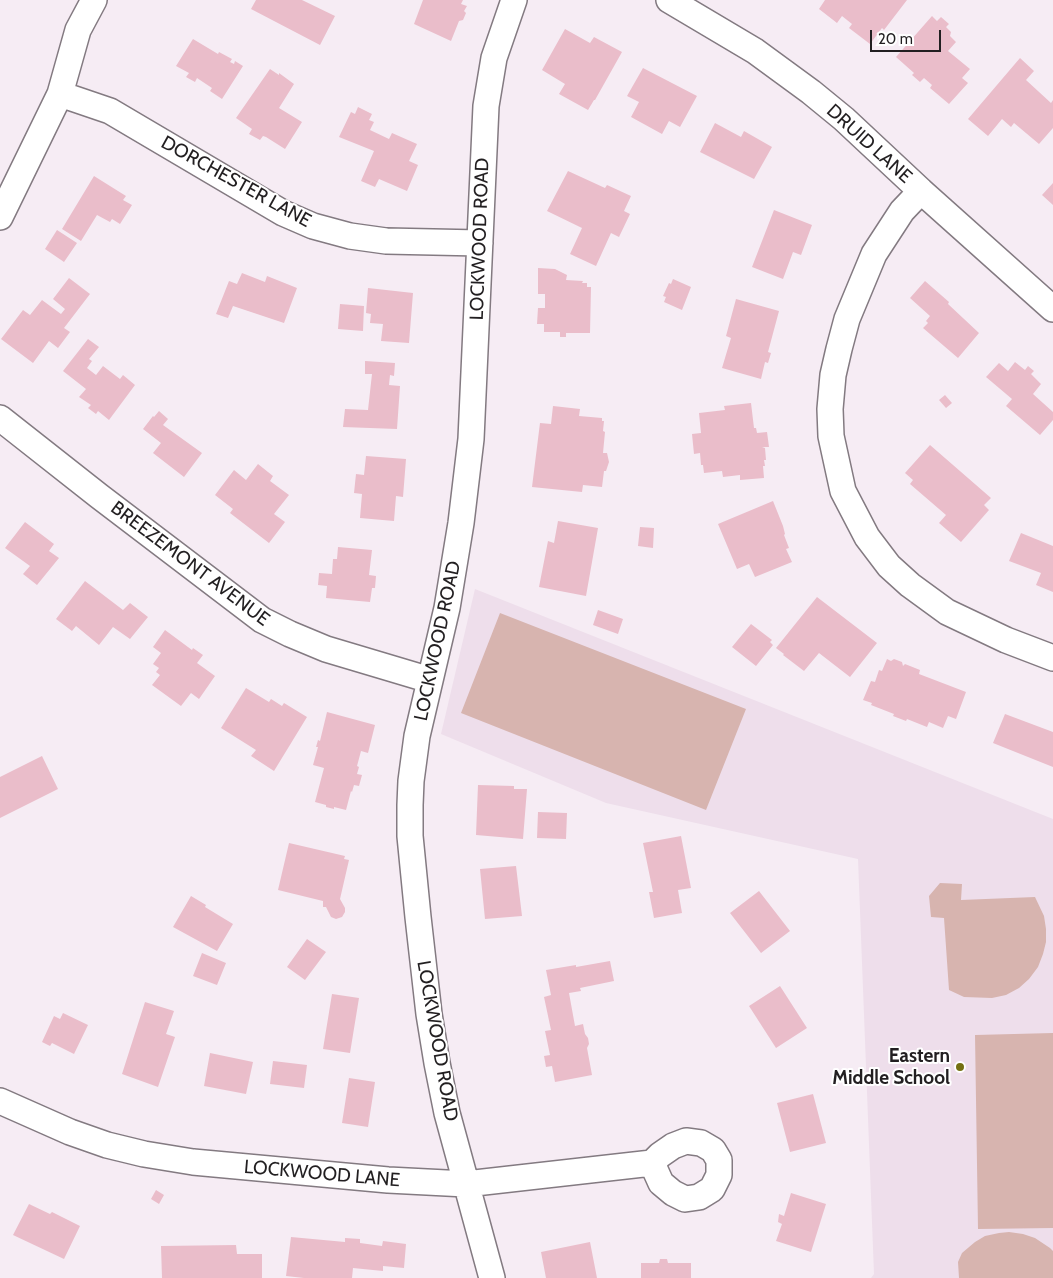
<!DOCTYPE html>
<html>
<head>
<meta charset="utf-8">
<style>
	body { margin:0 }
	#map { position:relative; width:1053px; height:1278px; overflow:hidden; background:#f6ecf4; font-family:Cabin,sans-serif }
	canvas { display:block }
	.scale { position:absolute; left:870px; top:30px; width:71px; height:22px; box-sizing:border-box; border:2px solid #221f21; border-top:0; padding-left:6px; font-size:15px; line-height:18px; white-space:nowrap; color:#221f21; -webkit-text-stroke:4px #fff; paint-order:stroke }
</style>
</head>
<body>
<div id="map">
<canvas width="1053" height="1278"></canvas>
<div class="scale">20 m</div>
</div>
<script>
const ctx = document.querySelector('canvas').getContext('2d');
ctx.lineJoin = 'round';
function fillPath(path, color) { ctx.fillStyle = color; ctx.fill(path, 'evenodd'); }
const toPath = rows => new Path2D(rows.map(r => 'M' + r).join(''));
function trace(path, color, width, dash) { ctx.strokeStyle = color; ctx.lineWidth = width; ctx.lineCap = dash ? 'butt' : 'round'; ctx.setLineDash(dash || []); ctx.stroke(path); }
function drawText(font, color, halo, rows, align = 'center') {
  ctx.font = font + ' Cabin,sans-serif'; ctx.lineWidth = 4; ctx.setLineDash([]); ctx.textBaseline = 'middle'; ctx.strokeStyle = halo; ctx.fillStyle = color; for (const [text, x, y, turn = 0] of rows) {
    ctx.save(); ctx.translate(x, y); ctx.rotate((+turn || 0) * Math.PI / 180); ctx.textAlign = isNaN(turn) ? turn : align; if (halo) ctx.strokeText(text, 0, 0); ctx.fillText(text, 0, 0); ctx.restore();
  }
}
fillPath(toPath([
	[475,589,1053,819,1053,1278,871,1278,874,1274,858,859,606,803,441,734]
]), '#eedeeb');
fillPath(toPath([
	[500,613,746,709,706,810,461,713],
	[940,883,962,884,961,900,1035,897,1044,916,1046,929,1046,942,1043,954,1038,967,1029,979,1019,988,1006,995,992,998,964,997,949,990,944,918,931,917,929,896],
	[1053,1033,1053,1228,978,1229,975,1035],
	[999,1233,1009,1232,1023,1234,1035,1238,1050,1248,1053,1251,1053,1278,959,1278,958,1262,962,1253,975,1242,985,1236]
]), '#d7b4af');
fillPath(toPath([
	[256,0,302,0,335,16,320,45,251,9],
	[423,0,463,0,461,4,467,6,464,11,466,13,463,20,459,21,451,41,414,24],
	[825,0,907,0,884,30,882,28,870,44,849,28,852,24,842,16,837,23,819,9],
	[932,16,937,21,941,17,949,24,946,27,951,32,950,36,956,42,948,51,970,69,962,78,968,83,949,104,930,88,932,85,924,78,920,82,912,75,914,73,896,57],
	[565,29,590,43,594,37,622,52,595,100,594,100,588,110,559,94,565,84,542,70],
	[193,39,218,54,219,52,232,59,230,62,234,64,235,61,243,66,222,99,210,91,212,88,197,78,195,82,186,77,189,73,176,66],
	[1020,58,1034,71,1026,80,1051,103,1053,100,1053,128,1039,144,1014,123,1011,127,1002,119,988,136,968,119],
	[643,68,697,96,680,127,669,121,662,134,631,117,639,102,627,96],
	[270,69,279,75,279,73,294,84,279,108,302,122,285,149,266,137,263,136,260,140,249,134,252,129,236,118],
	[358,107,372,114,369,120,374,122,370,130,389,139,392,133,417,144,409,161,418,165,407,191,379,179,375,187,361,181,374,151,339,137,351,112,355,114],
	[715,123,741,137,744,131,772,147,754,179,700,152],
	[568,171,605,188,607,185,631,196,624,211,630,214,619,237,611,233,596,266,570,254,582,228,547,211],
	[94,176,126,196,123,200,132,205,120,224,112,219,110,222,97,215,81,241,62,229],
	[1053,183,1053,205,1042,195],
	[774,210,812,225,801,255,793,252,783,279,752,267],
	[57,230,77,243,64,262,45,249],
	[538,268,555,269,567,275,566,280,583,281,582,283,587,283,587,287,591,287,590,333,566,333,566,337,560,337,560,332,544,332,544,324,537,324,538,308,545,308,545,294,538,294],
	[242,273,265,282,267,276,297,288,284,323,233,306,228,318,216,314,229,281,237,284],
	[69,278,90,294,64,328,70,332,58,348,49,341,33,363,1,339,23,310,30,315,42,300,61,314,65,309,53,299],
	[673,279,691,287,682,310,664,302,666,297,663,296,669,283,671,284],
	[925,281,949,302,948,304,979,333,958,358,923,328,928,323,926,321,930,316,910,298],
	[368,288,413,293,409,343,381,341,383,324,370,323,371,314,366,313],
	[736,299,779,311,768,352,771,353,768,363,765,362,761,379,722,368,731,338,726,336],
	[340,304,364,306,363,331,338,329],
	[88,339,99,347,89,359,92,361,87,368,96,375,103,366,120,379,123,375,135,385,109,420,98,411,96,414,88,408,91,405,79,397,86,389,63,371],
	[365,361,395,363,394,376,390,375,389,385,400,386,397,429,343,427,345,409,368,410,372,374,365,374],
	[1015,362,1025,370,1028,366,1034,371,1031,374,1041,384,1033,394,1053,412,1053,420,1040,435,1006,406,1012,399,986,377,999,363,1008,371],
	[945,395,952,403,946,408,939,400],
	[751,403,754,428,756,428,757,433,767,432,769,447,762,447,765,448,766,460,764,460,765,466,763,466,764,478,740,480,740,475,723,477,722,471,704,473,703,465,701,465,700,453,694,454,692,434,701,433,699,413,725,410,724,406],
	[553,406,580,409,579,416,602,418,602,421,604,421,603,431,605,432,603,453,607,453,609,462,606,471,604,471,602,487,583,485,582,492,532,487,540,423,551,424],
	[159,411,168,419,163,425,202,453,184,477,153,453,161,443,143,429,153,416,154,417],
	[930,445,991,498,984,505,989,510,961,542,939,523,946,515,910,484,913,480,905,473],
	[366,456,406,459,403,497,396,496,394,521,360,518,362,494,354,493,356,474,364,475],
	[258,464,273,476,270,481,289,495,274,514,285,522,269,543,230,513,233,509,215,495,234,470,246,480],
	[773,501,783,526,785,534,784,535,789,548,786,549,792,562,755,577,749,564,737,569,718,524],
	[558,521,598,528,586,596,539,587,548,541,554,543],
	[25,522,54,544,49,551,59,558,37,585,23,574,30,566,5,548],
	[640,527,654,528,653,548,638,546],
	[1021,533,1053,546,1053,592,1036,585,1041,573,1009,561],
	[338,547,372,550,369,575,376,576,375,588,372,588,370,602,326,598,327,586,318,585,319,573,332,574,333,559,337,559],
	[85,581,123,610,130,603,148,617,130,639,113,627,99,645,76,626,72,631,56,619],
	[817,597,877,643,850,677,819,653,804,671,783,655,784,654,776,648],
	[598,610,623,619,618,634,593,625],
	[751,624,772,640,770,642,773,645,756,666,732,647],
	[165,630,192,650,193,648,203,655,197,663,215,676,199,699,191,693,181,706,152,685,160,675,156,672,159,668,153,664,161,653,153,647],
	[887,659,891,661,894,659,902,662,903,666,905,664,920,670,919,674,966,692,956,719,948,716,943,728,929,722,927,727,907,719,906,721,893,716,894,714,871,705,872,703,863,700,871,681,875,682,879,670,882,671],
	[246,688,269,702,271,699,282,706,284,703,307,717,274,771,251,756,256,750,221,728],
	[327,712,375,725,368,753,361,751,357,766,359,767,357,774,362,775,359,786,354,785,352,792,351,791,346,810,334,807,334,809,326,807,326,805,315,802,324,768,313,765,318,747,316,747,318,740,320,741],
	[1005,714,1053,732,1053,767,993,743],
	[42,756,58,789,0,818,0,777],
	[478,785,514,786,514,789,527,789,523,839,476,835],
	[538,812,567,813,566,839,537,838],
	[681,836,691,888,678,890,682,913,654,918,649,892,653,892,643,843],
	[289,843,345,856,344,859,349,860,340,899,345,908,345,912,342,917,336,919,331,917,326,907,323,907,323,901,278,890],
	[516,866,522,916,485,919,480,869],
	[759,891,790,931,761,953,730,913],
	[191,896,206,905,205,907,233,924,217,951,173,927],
	[307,939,326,952,305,980,287,967],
	[202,953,226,963,217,985,193,976],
	[610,961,614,981,580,988,581,991,569,993,575,1026,583,1024,585,1034,588,1038,589,1044,587,1048,592,1075,555,1082,552,1066,546,1067,544,1056,550,1055,545,1031,551,1030,544,997,551,995,546,970,576,965,576,967],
	[780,986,807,1028,776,1048,749,1006],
	[332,994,359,998,350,1053,323,1049],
	[145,1002,174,1011,166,1034,175,1037,158,1087,122,1074],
	[63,1013,88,1025,74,1054,52,1043,50,1046,42,1042,54,1016,60,1019],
	[210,1053,253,1062,246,1094,204,1086],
	[273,1061,307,1065,304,1088,270,1084],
	[349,1078,375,1082,368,1127,342,1123],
	[813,1094,826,1143,790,1152,777,1103],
	[156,1190,164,1195,159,1204,151,1199],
	[791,1193,826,1204,811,1252,776,1241,782,1224,778,1222,779,1214,784,1216],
	[29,1204,50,1214,52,1212,80,1226,64,1259,13,1235],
	[291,1237,345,1242,345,1238,360,1239,360,1243,382,1246,383,1241,406,1244,404,1268,383,1266,383,1271,353,1268,352,1278,304,1278,286,1276],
	[590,1242,597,1278,546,1278,541,1252],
	[236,1245,237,1254,262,1254,262,1278,162,1278,161,1246],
	[660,1259,667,1259,668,1263,691,1263,691,1278,641,1278,641,1263,659,1263]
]), '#eabdca');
const minor = toPath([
	[669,0,755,51,811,92,844,119,921,191,1053,309],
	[60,94,110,111,283,213,313,226,350,236,386,241,480,243],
	[921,191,902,211,874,254,847,319,839,349,833,375,830,409,831,436,843,491,867,537,889,566,910,585,947,612,1006,640,1053,658],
	[0,217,60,94,78,30,94,0],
	[0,418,99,496,262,620,290,634,326,649,430,680],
	[0,1101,70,1132,107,1145,144,1154,193,1162,388,1180,466,1184,652,1163,660,1155,673,1146,686,1141,701,1143,713,1150,719,1160,719,1175,712,1189,699,1197,685,1199,673,1193,661,1183,652,1163],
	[492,1278,447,1113,437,1063,429,1014,418,917,410,836,410,805,411,781,417,736,447,608,461,523,471,439,486,106,494,58,514,0]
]);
trace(minor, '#837a81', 28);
trace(minor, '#fff', 25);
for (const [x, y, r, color] of [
	[960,1067,5,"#747012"]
]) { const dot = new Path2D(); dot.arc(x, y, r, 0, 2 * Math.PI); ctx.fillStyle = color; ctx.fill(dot); trace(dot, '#fff', 2); }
drawText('19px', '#221f21', '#fff', [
	["DRUID LANE",869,144,42],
	["DORCHESTER LANE",236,182,29],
	["LOCKWOOD ROAD",480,239,-88],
	["BREEZEMONT AVENUE",190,564,37],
	["LOCKWOOD ROAD",438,641,-78],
	["LOCKWOOD ROAD",437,1041,80],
	["LOCKWOOD LANE",322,1174,5]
]);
drawText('bold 19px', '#221f21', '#fff', [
	["Eastern",950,1056],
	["Middle School",950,1078]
], 'right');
</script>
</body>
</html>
